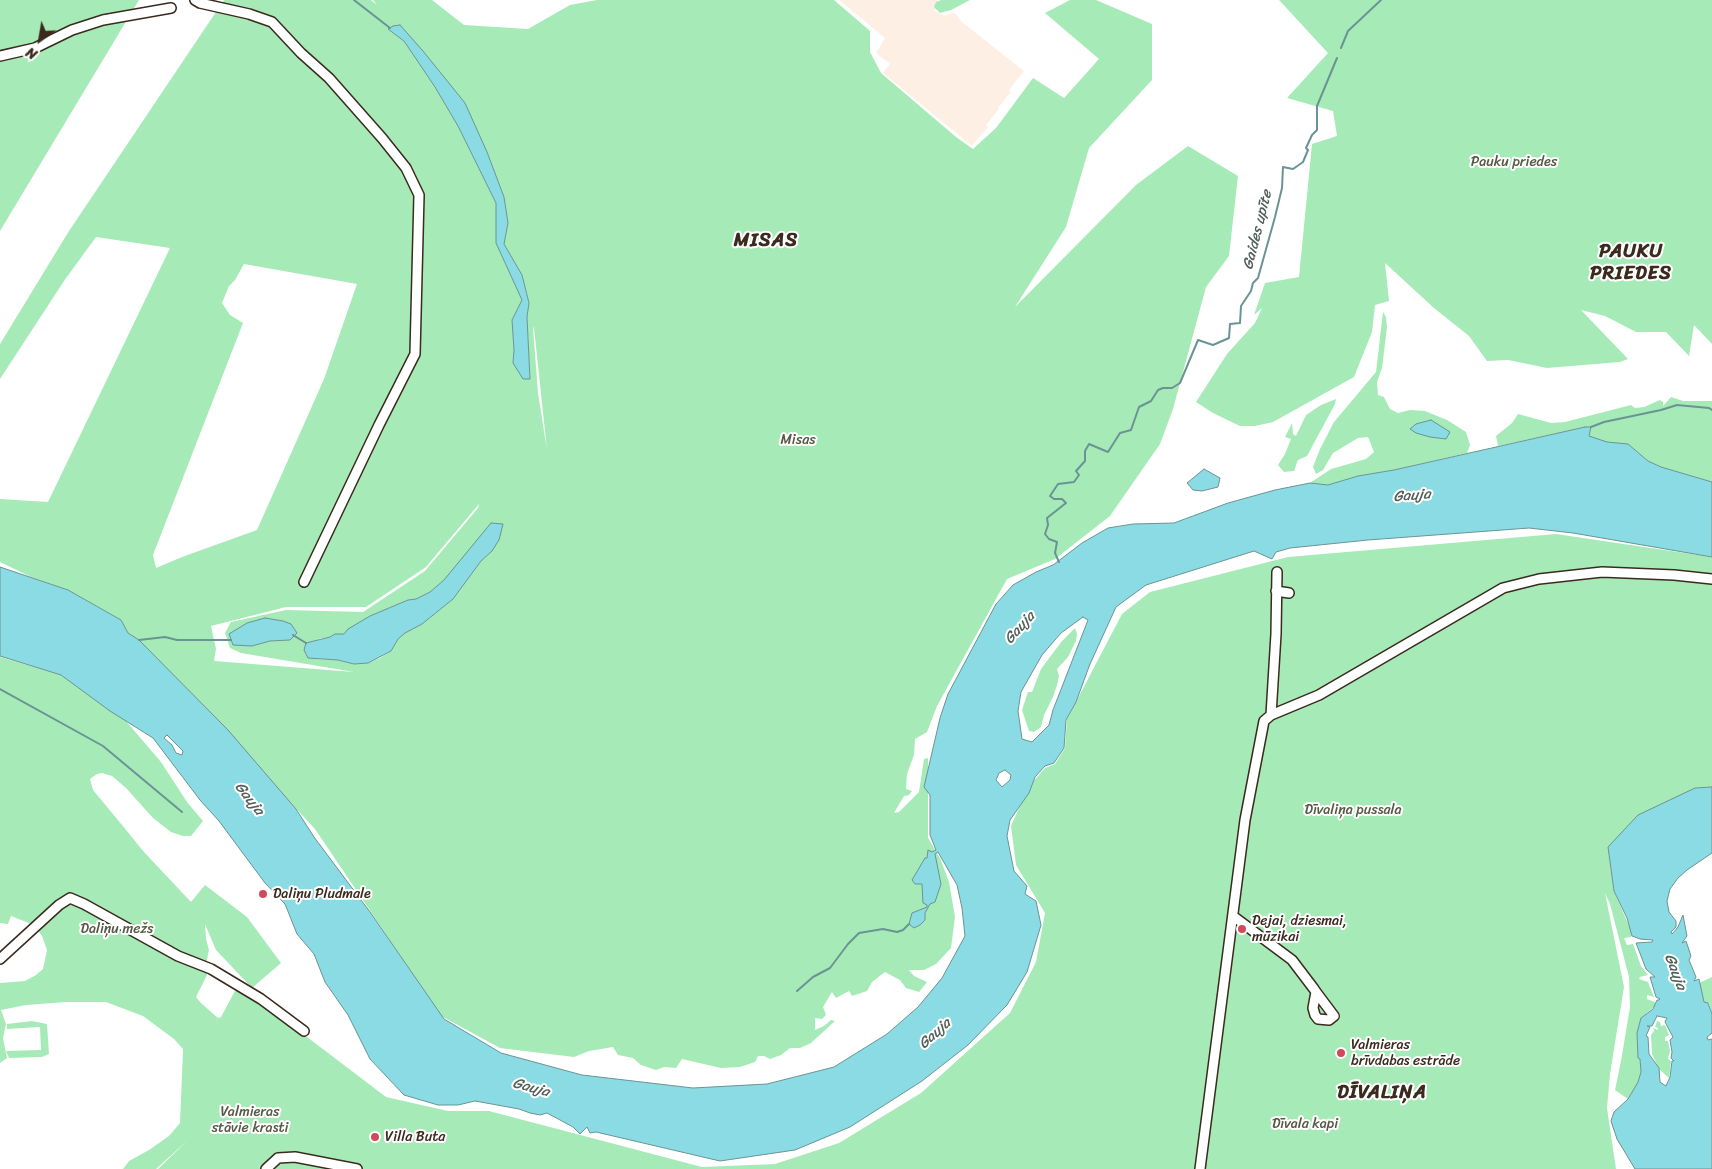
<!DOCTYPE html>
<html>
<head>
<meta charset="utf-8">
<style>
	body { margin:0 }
	#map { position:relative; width:1712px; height:1169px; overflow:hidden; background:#fff; font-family:Sriracha,sans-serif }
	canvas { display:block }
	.north { position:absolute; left:15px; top:15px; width:50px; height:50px; -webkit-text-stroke:4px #fff; paint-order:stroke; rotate:212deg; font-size:14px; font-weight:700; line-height:20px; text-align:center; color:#3b2a1e }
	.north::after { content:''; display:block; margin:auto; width:18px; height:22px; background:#3b2a1e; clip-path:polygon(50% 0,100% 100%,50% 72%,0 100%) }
</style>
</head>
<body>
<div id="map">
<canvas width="1712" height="1169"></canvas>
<div class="north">N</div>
</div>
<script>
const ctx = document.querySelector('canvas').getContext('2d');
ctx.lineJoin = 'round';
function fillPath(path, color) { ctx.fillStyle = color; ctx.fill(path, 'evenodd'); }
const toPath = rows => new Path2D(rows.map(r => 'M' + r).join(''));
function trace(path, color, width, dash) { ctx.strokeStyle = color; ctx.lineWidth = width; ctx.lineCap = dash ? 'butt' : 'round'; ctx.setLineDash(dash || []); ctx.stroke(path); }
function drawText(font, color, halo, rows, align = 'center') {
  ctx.font = font + ' Sriracha,sans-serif'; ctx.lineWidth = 4; ctx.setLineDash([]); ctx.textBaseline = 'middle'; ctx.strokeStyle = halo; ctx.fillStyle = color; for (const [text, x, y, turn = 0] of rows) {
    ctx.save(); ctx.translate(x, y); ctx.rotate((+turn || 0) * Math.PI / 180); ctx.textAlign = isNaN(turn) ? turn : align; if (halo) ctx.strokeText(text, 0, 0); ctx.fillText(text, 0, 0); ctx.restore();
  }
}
fillPath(toPath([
	[839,0,938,0,935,11,944,16,954,12,962,22,1024,71,1009,90,1011,92,998,108,999,109,986,125,988,127,972,146,883,73,890,64,876,53,885,38]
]), '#feefe5');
fillPath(toPath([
	[0,0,139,0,0,231],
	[224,0,371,0,377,5,373,0,432,0,464,25,528,29,570,5,597,0,834,0,870,31,870,52,881,73,956,137,973,149,996,128,1033,78,1064,98,1099,59,1045,13,1070,0,1096,0,1152,24,1152,80,1089,148,1066,227,1015,307,1136,185,1188,146,1238,176,1229,256,1206,287,1173,409,1160,444,1110,516,1055,559,1007,579,937,706,927,732,915,739,914,755,907,774,906,789,912,791,909,795,904,796,894,813,899,812,919,792,924,759,928,758,928,838,940,858,949,882,955,917,951,948,936,964,924,970,909,970,914,976,927,982,919,992,906,988,900,980,885,972,872,982,867,991,852,996,849,991,836,998,832,992,823,1007,826,1015,822,1019,815,1018,815,1030,824,1026,831,1020,835,1021,811,1043,800,1048,790,1048,781,1055,770,1059,764,1056,758,1056,755,1062,740,1067,721,1068,682,1059,676,1068,664,1067,656,1070,641,1065,633,1058,618,1055,613,1047,589,1051,574,1057,500,1048,441,1016,315,829,139,640,128,633,121,620,68,590,31,577,0,562,0,499,48,502,170,248,96,237,64,281,0,379,0,344,69,231],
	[389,29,423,51,487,152,504,197,508,223,504,244,522,275,529,303,527,317,530,379,513,363,514,350,512,320,522,300,496,243,496,203,458,126,435,87,404,41],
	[244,264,357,284,324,379,257,530,182,557,156,568,153,555,243,323,230,315,222,303,229,286,235,280],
	[533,327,534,328,547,450,538,393],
	[479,504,478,508,425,571,363,612,286,610,231,622,225,633,230,648,241,653,354,672,214,661,216,649,211,626,286,607,366,607,426,567],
	[492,551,481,561,453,599,422,624,405,632,398,639,391,651,380,658,368,663,354,664,338,660,316,659,318,639,330,637,336,634,344,634,370,616,408,600,416,599,430,592,444,580],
	[293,628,296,633,290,640,270,641,252,646],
	[941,0,970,0,951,10,940,13,934,7,936,2],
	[1279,0,1712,0,1712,344,1694,325,1689,356,1666,332,1636,332,1605,316,1581,310,1628,359,1620,362,1547,368,1508,360,1487,361,1469,336,1434,308,1385,263,1389,301,1375,305,1372,332,1354,377,1273,422,1255,426,1240,426,1213,413,1196,402,1227,354,1255,323,1262,308,1254,315,1265,283,1299,277,1312,144,1337,136,1333,111,1287,98,1328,53],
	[1383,312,1386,317,1387,327,1382,368,1377,382,1378,395,1384,397,1390,409,1398,413,1410,410,1425,411,1447,420,1466,432,1470,445,1467,453,1394,470,1358,476,1328,485,1310,483,1331,469,1366,459,1374,452,1368,437,1358,438,1333,453,1323,470,1316,474,1313,467,1320,449,1334,422,1376,372],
	[1671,397,1683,401,1712,401,1712,482,1661,467,1648,461,1628,444,1607,442,1589,436,1591,427,1585,427,1498,446,1496,436,1512,423,1518,414,1551,423,1565,422,1631,405,1635,408,1644,407,1660,400,1663,402,1663,406],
	[1336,399,1335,404,1307,456,1298,460,1294,471,1284,472,1278,465,1285,454,1291,439,1285,437,1292,423,1293,434,1296,436,1306,415,1321,405],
	[1556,534,1712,557,1712,787,1695,788,1608,847,1614,891,1632,933,1631,937,1624,938,1627,945,1633,944,1641,966,1648,975,1640,977,1639,979,1648,982,1654,997,1647,995,1647,999,1655,1002,1656,1005,1641,1018,1637,1033,1638,1058,1640,1059,1641,1072,1638,1082,1628,1099,1615,1090,1621,1061,1630,1007,1629,977,1610,904,1605,893,1624,987,1610,1074,1607,1108,1616,1169,158,1169,188,1140,156,1169,123,1169,129,1161,149,1150,169,1136,180,1123,183,1049,174,1039,143,1016,106,1002,67,1002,26,1005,1,1010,6,1024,3,1038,7,1058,0,1063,0,983,25,981,36,975,43,969,47,950,42,936,34,925,11,916,8,924,0,923,0,657,61,675,126,721,161,762,187,802,203,821,191,836,183,836,171,832,153,818,126,788,112,776,102,773,97,774,90,779,93,790,122,825,144,852,191,902,205,885,247,917,281,963,252,988,216,950,205,924,206,939,209,950,206,964,208,973,196,997,201,1003,218,1018,221,1017,237,987,261,1002,386,1097,448,1111,489,1111,702,1167,775,1164,839,1143,921,1093,1010,1013,1036,962,1045,913,1016,865,1011,826,1029,786,1045,768,1055,764,1065,748,1067,719,1122,614,1150,592,1288,557],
	[1075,628,1077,634,1076,641,1068,657,1057,669,1059,676,1057,685,1053,697,1044,715,1041,727,1034,732,1029,731,1022,710,1028,692,1032,692,1041,669,1062,641],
	[1712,977,1712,1014,1709,1003,1704,1003,1699,983],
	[32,1021,47,1024,49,1054,42,1057,9,1058,6,1051,41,1050,40,1027,7,1029,7,1024],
	[1657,1021,1660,1022,1661,1026,1665,1025,1669,1035,1665,1037,1665,1041,1668,1041,1670,1051,1668,1059,1671,1061,1669,1078,1659,1069,1652,1054,1651,1035,1654,1031,1653,1028,1658,1030,1658,1028,1655,1027]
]), '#a6ebb7');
const water = toPath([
	[400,25,423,51,465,103,487,152,504,197,508,223,504,244,522,275,529,303,527,317,530,379,523,379,513,363,514,350,512,320,522,300,496,243,496,203,458,126,435,87,404,41,388,29,393,26,400,25],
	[1431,420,1450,432,1446,439,1430,437,1416,433,1410,429,1416,424,1431,420],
	[1585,427,1591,427,1589,436,1607,442,1628,444,1648,461,1661,467,1712,482,1712,557,1573,533,1529,528,1368,540,1290,548,1276,552,1272,559,1254,551,1146,585,1116,607,1090,664,1076,702,1066,720,1064,748,1054,763,1045,766,1035,777,1029,793,1010,820,1007,836,1014,871,1027,886,1025,894,1036,901,1041,925,1027,972,1007,1005,968,1045,922,1081,850,1127,795,1150,720,1161,596,1132,590,1133,587,1127,580,1134,573,1127,547,1113,540,1115,530,1113,519,1109,475,1101,458,1105,438,1105,404,1095,370,1059,348,1015,325,982,314,954,297,934,285,904,265,883,219,821,200,800,153,738,110,711,61,675,0,656,0,567,68,590,121,620,128,633,139,640,228,730,296,809,314,837,370,912,444,1019,501,1053,582,1075,693,1088,767,1084,834,1067,887,1034,918,1007,942,978,965,936,962,908,957,885,938,852,935,854,941,884,935,902,930,904,925,913,925,920,920,925,914,928,909,924,912,913,927,907,927,905,923,903,922,884,915,884,912,880,925,858,927,858,928,850,932,852,936,850,930,835,930,795,924,787,940,718,948,694,996,604,1013,585,1036,572,1053,565,1082,543,1108,528,1133,524,1174,523,1228,503,1275,490,1310,483,1328,485,1358,476,1394,470,1585,427],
	[1083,617,1088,620,1053,710,1049,725,1032,742,1022,739,1018,711,1021,692,1042,655,1061,633,1083,617],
	[167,735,183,751,182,755,176,753,172,745,164,738,167,735],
	[1005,770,1011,775,1010,780,1002,787,996,780,999,773,1005,770],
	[1204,469,1220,478,1218,487,1202,491,1193,490,1187,483,1204,469],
	[491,523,503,524,499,540,492,551,481,561,453,599,422,624,405,633,398,639,391,651,368,663,354,664,338,660,308,658,304,650,306,643,330,637,335,634,344,634,348,629,370,616,408,600,416,599,430,592,444,580,491,523],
	[265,618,283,621,291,624,297,633,290,640,270,641,252,646,233,645,229,634,247,623,265,618],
	[1712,787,1712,853,1687,870,1678,878,1670,889,1667,901,1669,912,1676,921,1676,927,1671,932,1672,934,1678,927,1683,915,1687,936,1682,943,1686,941,1691,956,1689,960,1696,977,1694,981,1699,979,1704,1002,1708,1003,1712,1014,1712,1033,1707,1037,1708,1040,1712,1039,1712,1169,1635,1169,1617,1139,1611,1121,1614,1112,1628,1099,1638,1082,1641,1072,1640,1059,1638,1058,1637,1033,1641,1018,1653,1009,1657,1000,1659,1000,1660,999,1656,997,1650,977,1655,977,1646,969,1636,943,1652,942,1653,940,1640,939,1632,936,1627,918,1614,891,1608,847,1638,815,1695,788,1712,787],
	[1657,1016,1667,1018,1665,1022,1673,1037,1670,1040,1672,1052,1671,1058,1674,1061,1672,1061,1670,1077,1666,1086,1660,1082,1659,1068,1649,1054,1648,1037,1646,1036,1650,1027,1647,1026,1652,1026,1657,1016]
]);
fillPath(water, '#8adbe3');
trace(water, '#6a9494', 1);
trace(toPath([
	[354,0,390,28],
	[1341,48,1348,31,1381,0],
	[1591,427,1604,422,1661,410,1677,405,1709,408,1712,410],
	[1059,562,1055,553,1057,542,1049,539,1045,534,1048,525,1047,518,1066,503,1062,499,1054,499,1050,496,1058,484,1074,482,1079,475,1076,471,1085,461,1085,451,1089,444,1108,452,1120,433,1131,430,1139,407,1151,401,1158,390,1163,388,1172,388,1180,383,1198,340,1213,345,1229,338,1230,324,1240,323,1241,306,1251,291,1253,283,1258,278,1275,217,1282,188,1283,167,1293,169,1303,162,1308,150,1306,148,1312,135,1317,130,1317,106,1337,58],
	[293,635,306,643],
	[139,640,165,637,177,640,231,640],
	[0,689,103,746,182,812],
	[797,991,813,977,830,968,848,944,859,933,883,929,897,932,903,930,909,924]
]), '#6a9494', 2);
const street = toPath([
	[195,0,200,3,249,14,272,22,301,53,329,78,382,138,406,168,419,195,415,354,379,425,304,582],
	[0,56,35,48,72,30,103,20,171,8],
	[1276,591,1289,593],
	[1271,715,1276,634,1277,572],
	[1233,916,1292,960,1314,989,1316,992,1334,1016,1329,1020,1318,1019,1315,1015,1313,1008,1316,992],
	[0,959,59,905,70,898,84,904,178,956,211,969,261,999,304,1031],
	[266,1169,278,1158,295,1157,357,1169],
	[1200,1169,1245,820,1264,721,1271,715,1319,695,1503,588,1539,579,1602,572,1674,575,1712,579]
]);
trace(street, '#3b2a1e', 12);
trace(street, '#fff', 9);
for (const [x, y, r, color] of [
	[263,894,5,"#d1495b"],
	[1242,929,5,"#d1495b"],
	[1341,1053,5,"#d1495b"],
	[375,1137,5,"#d1495b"]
]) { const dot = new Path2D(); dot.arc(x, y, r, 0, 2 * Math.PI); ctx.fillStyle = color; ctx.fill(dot); trace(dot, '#fff', 2); }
drawText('14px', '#565a44', '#fff', [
	["Pauku priedes",1514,162],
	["Misas",798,440],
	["Dīvaliņa pussala",1353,810],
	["Daliņu mežs",117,929],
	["Valmieras",250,1112],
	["stāvie krasti",250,1128],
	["Dīvala kapi",1305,1124]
]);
drawText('14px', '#3b2a1e', '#fff', [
	["Daliņu Pludmale",273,894],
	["Dejai, dziesmai,",1252,921],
	["mūzikai",1252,937],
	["Valmieras",1351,1045],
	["brīvdabas estrāde",1351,1061],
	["Villa Buta",385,1137]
], 'left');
drawText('italic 15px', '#535f59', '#fff', [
	["Gaides upīte",1258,230,-76],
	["Gauja",1412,496,-5],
	["Gauja",1020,628,-48],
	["Gauja",249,799,52],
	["Gauja",1675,972,69],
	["Gauja",935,1034,-42],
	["Gauja",531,1088,15]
]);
ctx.letterSpacing = '1px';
drawText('bold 19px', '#3b2a1e', '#fff', [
	["MISAS",766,241],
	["PAUKU",1631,252],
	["PRIEDES",1631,274],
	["DĪVALIŅA",1382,1093]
]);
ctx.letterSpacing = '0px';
</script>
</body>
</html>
